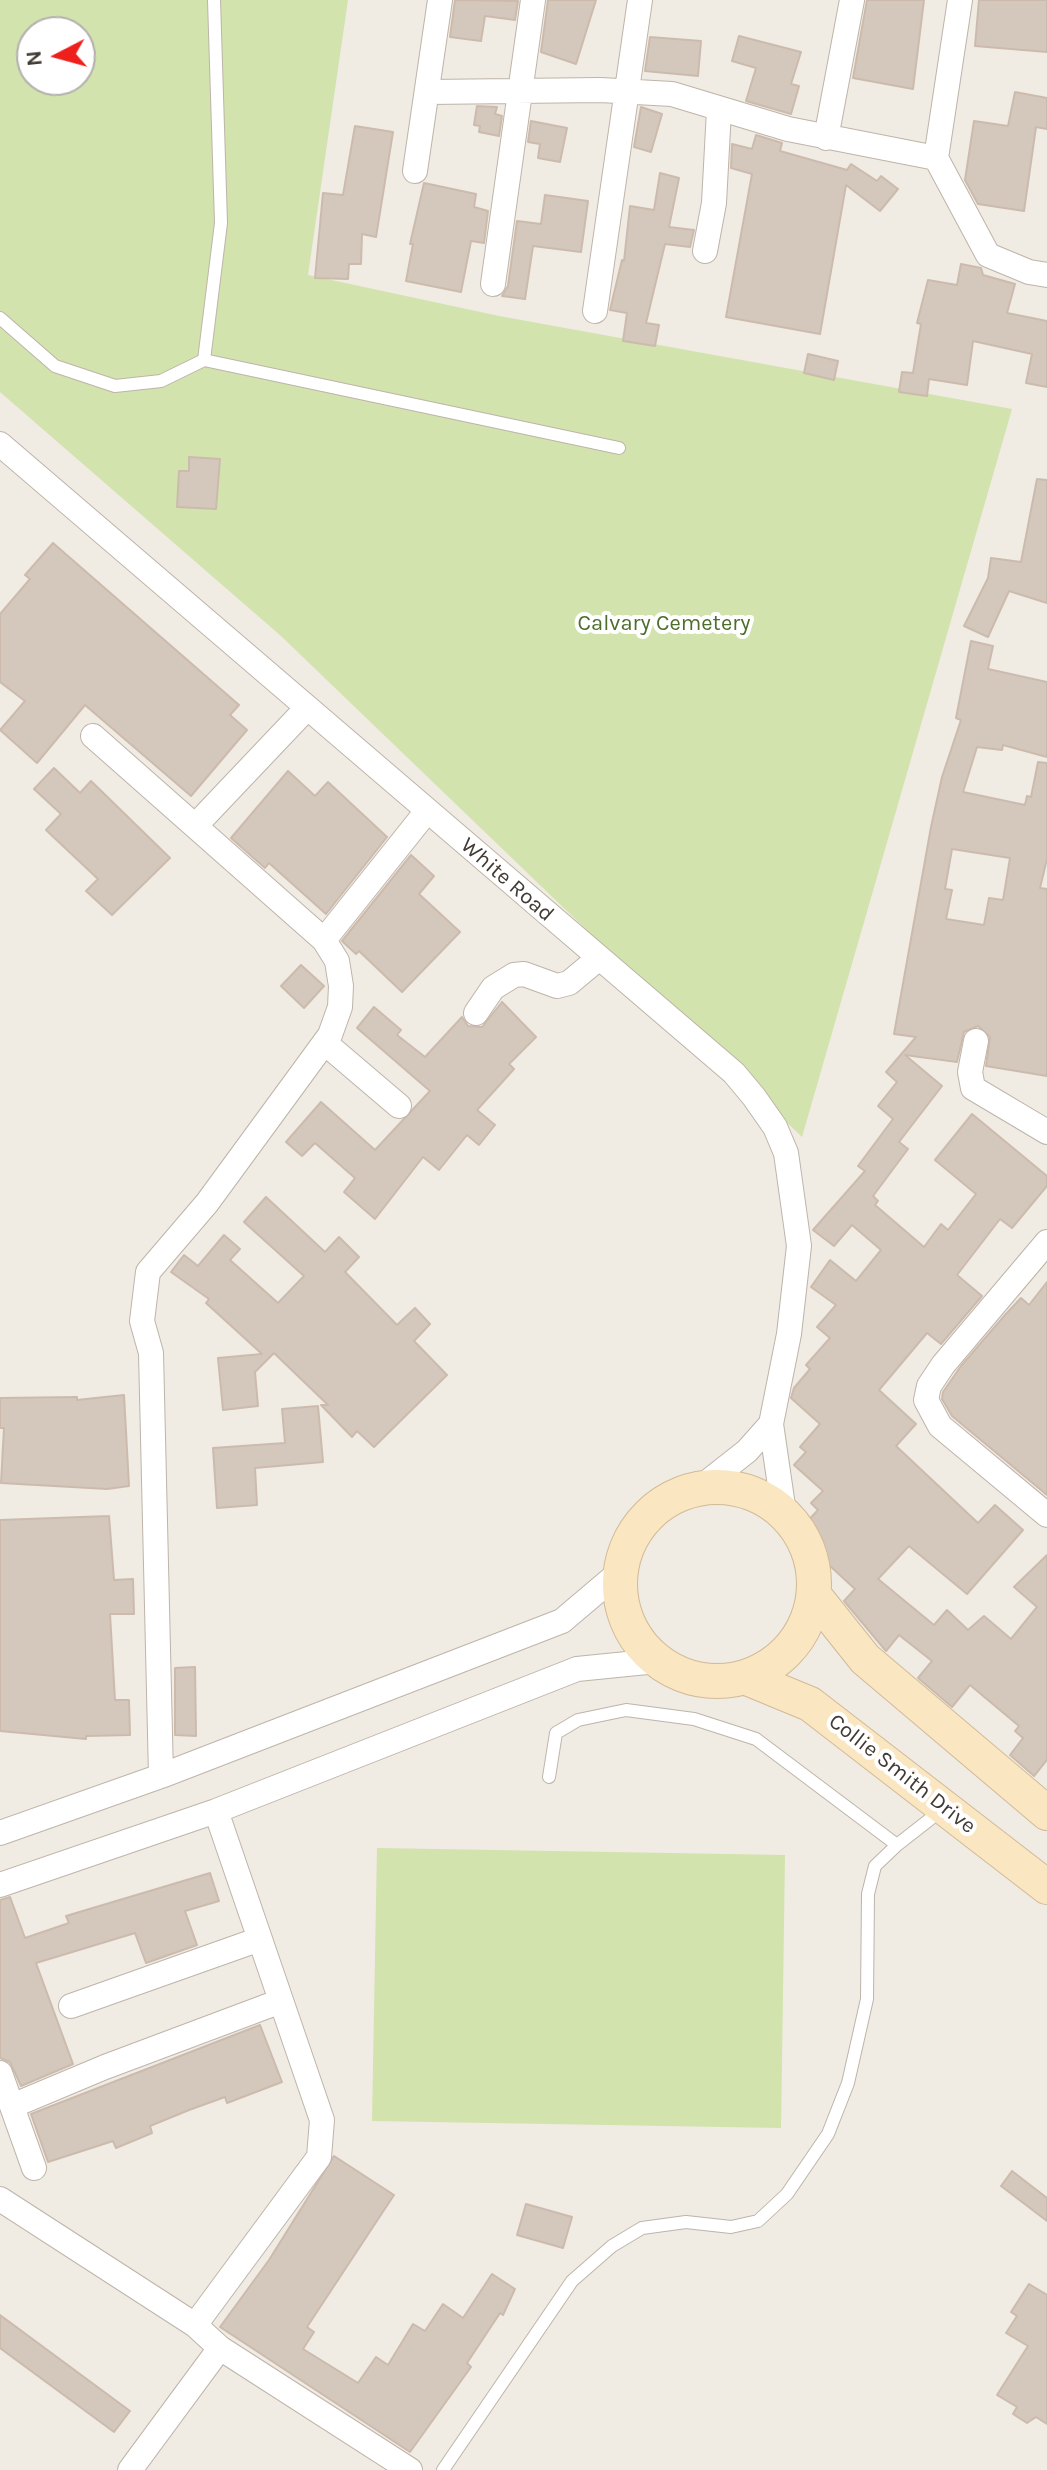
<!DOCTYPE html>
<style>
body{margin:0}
#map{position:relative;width:1047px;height:2470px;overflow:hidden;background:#f0ebe3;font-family:Karla,sans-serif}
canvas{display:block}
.north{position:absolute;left:16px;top:16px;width:80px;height:80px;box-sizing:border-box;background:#fff;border:2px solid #b3b0ae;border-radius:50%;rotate:264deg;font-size:22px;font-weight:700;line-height:32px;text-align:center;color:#423a34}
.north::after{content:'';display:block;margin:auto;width:28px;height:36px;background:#ee201c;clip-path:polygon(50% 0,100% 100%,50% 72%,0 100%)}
</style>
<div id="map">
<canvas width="1047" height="2470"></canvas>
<div class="north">N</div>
</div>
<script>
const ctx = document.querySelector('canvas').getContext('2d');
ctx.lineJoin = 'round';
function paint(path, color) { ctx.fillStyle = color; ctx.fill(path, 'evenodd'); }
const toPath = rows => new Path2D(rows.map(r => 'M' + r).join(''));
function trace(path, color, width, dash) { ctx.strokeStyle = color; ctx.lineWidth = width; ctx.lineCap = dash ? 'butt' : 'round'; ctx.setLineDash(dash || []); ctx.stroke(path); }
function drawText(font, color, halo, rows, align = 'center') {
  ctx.font = font + ' Karla,sans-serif'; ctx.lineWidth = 8; ctx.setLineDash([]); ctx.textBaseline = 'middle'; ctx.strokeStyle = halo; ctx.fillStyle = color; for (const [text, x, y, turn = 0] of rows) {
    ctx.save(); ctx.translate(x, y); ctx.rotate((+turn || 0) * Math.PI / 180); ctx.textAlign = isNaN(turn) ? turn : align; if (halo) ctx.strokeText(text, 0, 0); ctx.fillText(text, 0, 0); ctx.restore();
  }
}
paint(toPath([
 [0,0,348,0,308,275,499,316,1012,409,802,1137,281,636,0,392],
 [32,32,80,32,80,80,32,80],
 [377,1848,785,1855,781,2128,372,2121]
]), '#d2e3ad');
const building = toPath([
 [455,0,518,1,515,20,485,16,481,41,450,37,455,0],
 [548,0,596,0,576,64,541,52,548,0],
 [867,0,924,0,913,89,853,78,867,0],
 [979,0,1047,0,1047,52,975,46,979,0],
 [739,36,801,52,791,84,799,86,791,114,746,101,756,68,732,61,739,36],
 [650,37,701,41,698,76,645,71,650,37],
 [1015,92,1047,98,1047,129,1036,127,1024,211,978,204,965,180,974,121,1008,126,1015,92],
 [477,106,497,107,495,114,502,116,499,136,479,132,480,126,474,125,477,106],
 [641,107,662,114,651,152,634,147,641,107],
 [531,121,567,128,560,162,538,158,540,144,528,142,531,121],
 [355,126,393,132,376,237,362,234,361,264,349,264,348,279,315,278,323,193,343,195,355,126],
 [756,135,782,143,780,151,847,170,851,164,877,181,881,176,898,189,880,211,846,185,820,334,726,317,752,174,731,168,732,144,752,149,756,135],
 [660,173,679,178,669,227,694,230,690,247,665,244,646,323,659,325,655,346,623,341,627,313,610,310,622,260,624,261,630,206,654,210,660,173],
 [424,183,476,194,474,207,488,211,484,243,471,241,461,292,406,281,413,244,410,244,424,183],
 [545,195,588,201,581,252,533,246,525,299,502,296,508,286,517,221,541,224,545,195],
 [961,264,981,268,983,275,1015,284,1007,313,1047,321,1047,387,1026,383,1032,354,973,341,967,385,929,379,927,396,899,392,902,372,913,373,921,324,917,323,928,280,957,285,961,264],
 [808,354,838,361,834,380,804,373,808,354],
 [189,457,220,459,216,509,177,507,179,471,189,471,189,457],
 [1037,479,1047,480,1047,603,1009,591,988,637,964,626,988,578,991,558,1021,562,1037,479],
 [53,543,239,705,230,715,247,730,191,796,85,705,37,763,0,730,25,701,0,682,0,614,30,579,25,575,53,543],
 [971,641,993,646,988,669,1047,682,1047,757,1003,745,1002,750,977,747,963,792,1025,805,1027,796,1031,797,1038,762,1047,763,1047,859,1040,888,1047,889,1047,1076,986,1066,990,1037,978,1026,964,1032,957,1062,905,1055,942,1086,899,1142,908,1149,873,1196,878,1201,875,1205,924,1247,941,1224,948,1230,976,1194,935,1160,972,1114,1047,1176,1047,1186,1012,1228,1000,1219,957,1275,982,1296,941,1344,927,1333,879,1390,916,1424,896,1446,978,1523,995,1505,1023,1530,967,1594,909,1546,878,1579,934,1625,947,1610,968,1630,984,1616,1011,1639,1037,1607,1014,1587,1047,1555,1047,1760,1034,1776,1010,1755,1023,1738,1015,1731,1019,1726,970,1685,952,1707,918,1678,932,1661,899,1635,886,1651,844,1601,855,1589,817,1554,803,1526,818,1510,811,1503,823,1491,794,1465,806,1452,800,1447,820,1424,791,1398,794,1388,810,1369,806,1365,830,1338,817,1327,836,1305,811,1287,830,1260,856,1281,881,1250,852,1225,834,1246,813,1230,865,1171,858,1166,893,1119,878,1106,897,1082,886,1072,916,1037,894,1034,931,827,942,777,961,720,956,718,971,641],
 [952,849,1010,858,1003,900,989,898,984,925,946,919,952,890,945,889,952,849],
 [54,768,80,793,91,781,170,858,112,915,86,891,98,879,46,830,61,814,34,789,54,768],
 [288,771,315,796,328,782,387,837,326,914,269,863,265,868,231,838,288,771],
 [411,855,434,876,419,894,460,932,402,992,359,951,356,954,342,941,411,855],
 [301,965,324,986,304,1008,281,986,301,965],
 [502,1002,536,1037,509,1064,514,1069,477,1110,495,1125,479,1145,467,1135,439,1170,423,1157,375,1219,344,1192,355,1178,315,1143,302,1156,286,1142,321,1102,375,1150,430,1091,357,1028,374,1007,401,1030,397,1035,425,1057,462,1017,468,1026,482,1027,502,1002],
 [266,1197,325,1252,339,1237,359,1257,345,1272,397,1325,415,1308,430,1324,414,1341,447,1375,374,1447,357,1431,352,1437,321,1405,328,1405,274,1353,255,1372,258,1406,223,1410,218,1358,262,1354,206,1303,209,1299,171,1272,184,1255,198,1266,224,1235,240,1249,230,1260,278,1303,304,1276,244,1222,266,1197],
 [1047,1282,1047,1495,952,1416,942,1399,943,1392,961,1366,1005,1315,1021,1298,1029,1305,1047,1282],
 [124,1395,129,1486,107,1489,1,1483,4,1428,0,1428,0,1398,77,1397,77,1400,124,1395],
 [318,1406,323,1462,255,1468,257,1505,217,1508,213,1448,285,1443,282,1409,318,1406],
 [109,1516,114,1580,133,1579,134,1614,110,1614,115,1700,129,1700,130,1735,86,1736,86,1739,0,1731,0,1520,109,1516],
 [195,1667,196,1736,175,1735,175,1668,195,1667],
 [210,1873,219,1901,185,1911,197,1945,146,1963,135,1933,36,1963,73,2064,21,2086,10,2062,0,2058,0,1900,10,1897,25,1938,69,1923,66,1916,210,1873],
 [260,2025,282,2082,227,2103,225,2097,189,2110,150,2126,152,2133,116,2148,113,2141,48,2162,31,2114,260,2025],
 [334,2156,394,2195,307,2327,314,2332,303,2349,358,2383,376,2357,388,2365,413,2324,425,2331,443,2304,463,2318,492,2274,515,2289,503,2315,500,2313,467,2363,471,2367,410,2452,220,2327,269,2260,334,2156],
 [1012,2171,1047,2198,1047,2221,1001,2186,1012,2171],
 [526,2204,572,2217,563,2248,517,2235,526,2204],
 [1029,2284,1047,2295,1047,2424,1036,2417,1027,2423,1013,2414,1017,2407,997,2395,1028,2346,1006,2333,1017,2316,1011,2312,1029,2284],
 [0,2315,130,2411,114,2432,0,2348,0,2315]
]);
paint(building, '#d4c8bc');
trace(building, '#ccbbad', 2);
const lane = toPath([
 [0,318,55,366,115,386,161,381,204,360,619,448],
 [204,360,221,223,214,0],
 [549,1777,556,1733,578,1720,626,1710,694,1719,756,1739,897,1845,943,1809],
 [443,2470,572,2281,612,2246,642,2228,686,2222,731,2227,758,2221,787,2194,828,2134,848,2083,867,1999,868,1894,875,1866,897,1845]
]);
const street = toPath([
 [429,92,600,90,672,94,788,129,936,158,960,0],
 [826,138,852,0],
 [936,158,988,255,1029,272,1047,275],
 [415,171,440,0],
 [705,251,714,203,719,110],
 [493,284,533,0],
 [595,311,640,0],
 [0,444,734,1073,754,1097,775,1127,786,1153,799,1246,789,1334,771,1424,784,1513],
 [93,736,324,940,337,961,341,986,340,1007,330,1035,207,1203,148,1272,142,1321,151,1353,161,1776],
 [196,825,307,708],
 [324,940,427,811],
 [476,1013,493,988,514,975,524,974,557,986,569,983,599,958],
 [976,1041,970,1072,973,1088,1047,1132],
 [325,1043,399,1106],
 [1047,1242,943,1365,929,1386,926,1400,940,1426,1047,1515],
 [700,1488,747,1451,771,1424],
 [0,1833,161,1776,562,1621,621,1571],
 [0,1885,216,1811,577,1669,657,1661],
 [71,2006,260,1939],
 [0,2073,34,2168],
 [12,2106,105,2067,281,2001],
 [0,2199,195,2325,220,2348,410,2470],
 [195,2325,319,2157,322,2120,216,1811],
 [130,2470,220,2348]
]);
const secondary = toPath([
 '620 1584a97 97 0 1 1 194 0a97 97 0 1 1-194 0Z',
 [814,1595,865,1659,1047,1813],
 [747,1678,810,1704,1047,1887]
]);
trace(lane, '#beb4a9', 14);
trace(street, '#beb4a9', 26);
trace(secondary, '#d1ba97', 36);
trace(lane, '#fff', 12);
trace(street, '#fff', 24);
trace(secondary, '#fbe6c2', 34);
drawText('22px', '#4e6f2b', '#fff', [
 ["Calvary Cemetery",664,624]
]);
drawText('22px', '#423a34', '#fff', [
 ["White Road",507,880,41],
 ["Collie Smith Drive",902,1774,38]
]);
</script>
